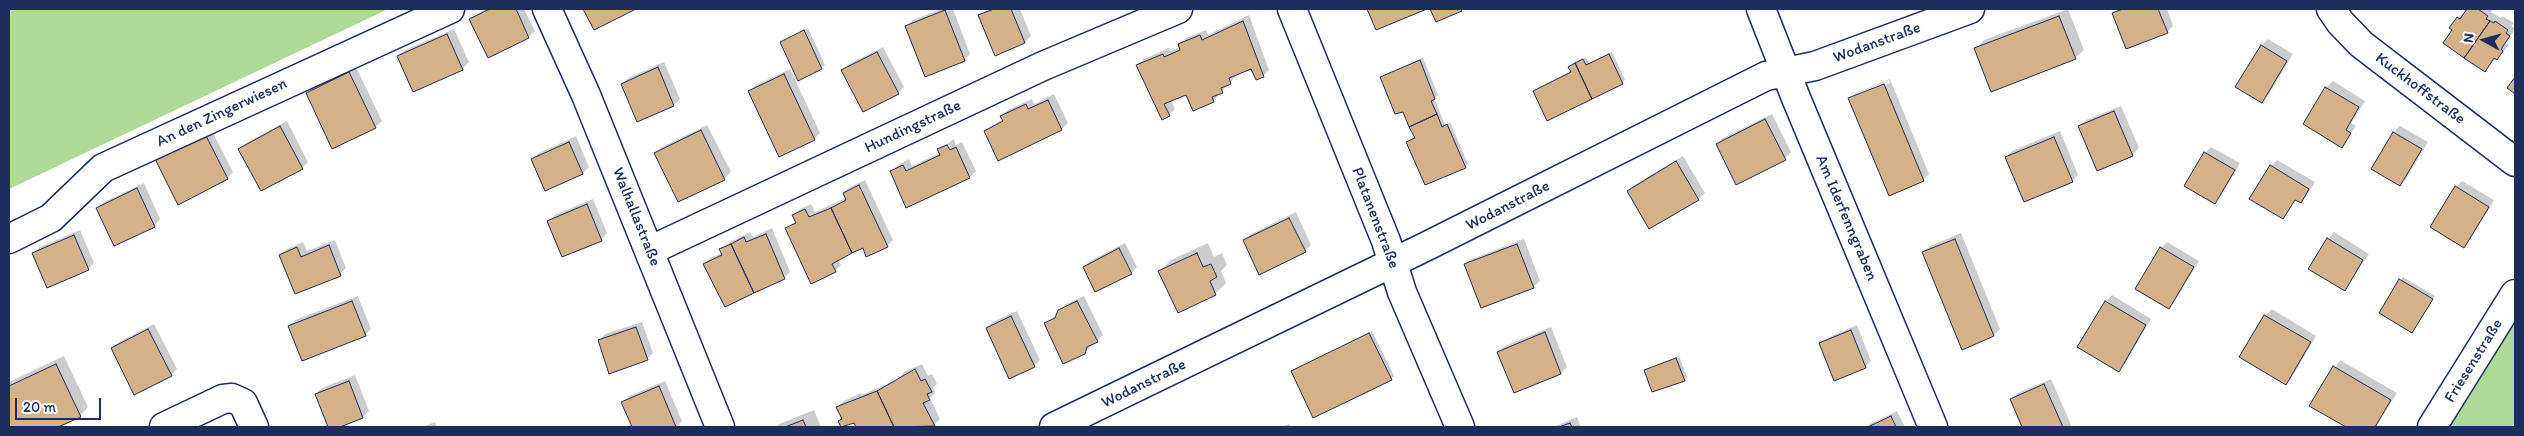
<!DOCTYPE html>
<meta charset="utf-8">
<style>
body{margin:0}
#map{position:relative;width:2524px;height:436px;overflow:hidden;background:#fff;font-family:Itim,sans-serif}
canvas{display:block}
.frame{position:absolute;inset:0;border:10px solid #1b2f5e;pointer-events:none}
.north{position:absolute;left:2459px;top:15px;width:50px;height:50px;-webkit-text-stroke:4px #fff;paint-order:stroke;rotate:277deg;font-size:14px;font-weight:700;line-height:20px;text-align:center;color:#1b2f5e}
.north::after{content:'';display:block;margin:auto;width:18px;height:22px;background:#1b2f5e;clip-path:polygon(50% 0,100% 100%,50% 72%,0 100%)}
.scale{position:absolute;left:15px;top:398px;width:86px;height:22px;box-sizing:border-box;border:2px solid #1b2f5e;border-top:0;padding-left:6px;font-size:15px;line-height:18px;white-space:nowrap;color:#1b2f5e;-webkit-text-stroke:4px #fff;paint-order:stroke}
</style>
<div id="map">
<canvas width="2524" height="436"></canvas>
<div class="frame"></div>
<div class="north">N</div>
<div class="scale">20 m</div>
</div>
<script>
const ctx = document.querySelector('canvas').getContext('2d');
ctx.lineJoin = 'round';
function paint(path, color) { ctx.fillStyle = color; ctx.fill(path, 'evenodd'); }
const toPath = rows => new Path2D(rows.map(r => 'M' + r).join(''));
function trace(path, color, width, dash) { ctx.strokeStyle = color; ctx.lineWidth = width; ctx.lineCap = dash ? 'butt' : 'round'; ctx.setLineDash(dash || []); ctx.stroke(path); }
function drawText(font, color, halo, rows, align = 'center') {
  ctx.font = font + ' Itim,sans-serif'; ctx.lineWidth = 4; ctx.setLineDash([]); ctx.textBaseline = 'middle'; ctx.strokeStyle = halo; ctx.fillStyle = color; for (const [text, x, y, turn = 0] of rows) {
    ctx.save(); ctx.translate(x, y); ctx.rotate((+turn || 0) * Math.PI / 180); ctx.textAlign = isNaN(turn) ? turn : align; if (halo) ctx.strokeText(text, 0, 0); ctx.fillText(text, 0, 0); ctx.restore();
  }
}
paint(toPath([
 [9,9,388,9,9,189],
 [2515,315,2515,427,2446,427]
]), '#aed997');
paint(toPath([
 [485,9,524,9,535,31,528,37,471,19],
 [941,9,953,9,970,54,964,60,906,26,913,20],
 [988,9,1020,9,1031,36,1025,42,996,54,980,16],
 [1369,9,1423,9,1377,28],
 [2068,9,2084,50,2075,58,1976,49,1984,40],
 [2118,9,2167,9,2173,26,2167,32,2114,13],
 [2468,9,2493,9,2491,12,2501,18,2502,16,2514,23,2511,26,2515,29,2506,43,2509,44,2503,52,2485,70,2454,30,2457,18],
 [1249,15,1269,70,1263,76,1251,67,1235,74,1236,76,1213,101,1187,94,1171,100,1175,109,1169,115,1138,65,1144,59,1169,48,1171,51,1180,47,1179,45,1186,38,1206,30,1208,35],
 [808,28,825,65,798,79,782,42],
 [454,29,469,62,462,69,399,56,405,50],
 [2268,39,2293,54,2268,96,2261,102,2237,87,2262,45],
 [883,47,904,87,898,93,843,70,849,64],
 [1612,52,1625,80,1622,83,1534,91,1572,71,1570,67,1573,64,1586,57,1589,63],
 [1423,58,1438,95,1434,98,1445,125,1450,122,1468,164,1465,167,1408,142,1416,137,1403,110,1381,77],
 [664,62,680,99,674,105,638,120,622,84,628,78],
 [356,67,382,121,375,127,307,94,313,87],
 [790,69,820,133,814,139,750,92,756,85],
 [1890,79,1929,174,1923,180,1850,99,1856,93],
 [1889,80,1890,83,1856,97,1856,94],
 [2333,81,2365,101,2351,123,2356,126,2342,146,2305,124,2326,88],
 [1054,94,1068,123,1062,129,998,159,985,131,1003,119,1001,116,1008,110,1032,99,1034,104],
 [2121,106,2139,148,2132,155,2098,169,2080,126,2086,120],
 [1772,114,1791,152,1785,158,1737,183,1717,144,1723,138],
 [287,121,308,162,302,168,240,149,246,143],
 [707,125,731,172,724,179,679,201,656,153,662,147],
 [2400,126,2428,142,2406,179,2400,185,2372,169,2394,132],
 [211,129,233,172,227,178,157,159],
 [2060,131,2078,175,2072,181,2006,158,2012,151],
 [576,136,589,167,583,173,546,190,532,159,539,153],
 [954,139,956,145,962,142,976,171,970,177,907,207,892,171,898,165,909,159,912,166,940,153,939,150],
 [2211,147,2240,163,2221,196,2215,202,2205,153],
 [1683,156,1705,193,1699,199,1650,227,1628,191,1634,185],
 [2277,160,2315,182,2307,196,2301,202,2296,199,2283,217,2271,166],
 [865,180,893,240,887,246,863,247,838,259,841,265,835,271,786,229,796,221,794,215,800,209,811,204,815,212,846,198,844,193,850,187],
 [2462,181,2494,200,2470,240,2464,246,2456,187],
 [144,183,160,219,154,226,98,208,104,202],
 [593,199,607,233,601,240,549,221,555,215],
 [1296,212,1311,245,1305,251,1244,241,1251,234],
 [772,228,790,272,784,278,704,265,710,258,722,253,721,250,727,244,750,232,753,237],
 [80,230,94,263,88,269,34,254,40,247],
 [2334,232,2369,254,2344,290,2328,239],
 [1961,233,2000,329,1994,335,1962,348,1923,252,1930,246],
 [1524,239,1540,281,1533,287,1465,265,1472,259],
 [335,240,346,268,340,275,280,255,287,249,303,242,307,251],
 [2167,242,2199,261,2175,301,2169,307,2161,248],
 [1125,243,1137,267,1131,273,1084,267,1090,261],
 [1208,243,1214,257,1222,253,1227,265,1221,271,1226,283,1215,294,1160,271,1171,260],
 [2403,277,2435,296,2412,331,2400,280],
 [2112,295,2151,319,2125,364,2119,370,2106,302],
 [358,296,371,329,365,335,289,326,295,320],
 [1084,296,1103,335,1084,353,1046,323,1058,314,1066,304],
 [2272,309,2316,336,2292,377,2286,383,2241,357,2265,316],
 [1017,311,1040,360,1034,366,987,328,993,322],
 [642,322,653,353,647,359,599,341,605,334],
 [154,324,177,369,171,375,112,348,119,342],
 [1857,325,1871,361,1865,367,1821,344,1827,338],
 [1551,327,1567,367,1561,373,1515,392,1499,352,1505,346],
 [1372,331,1394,376,1391,379,1292,371],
 [64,356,88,407,80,416,55,427,9,427,9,382],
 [1679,356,1687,377,1684,380,1646,370],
 [2340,360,2397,393,2376,427,2348,427,2310,405],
 [922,364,928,376,932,374,937,384,933,388,935,393,930,398,940,419,934,425,930,427,857,427,854,421,842,427,839,421,843,417,838,407,844,401,861,393,862,395,898,379,904,372],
 [355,375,369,411,363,417,336,427,329,427,316,394,322,388],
 [2051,379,2072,427,2024,427,2012,399,2018,393],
 [665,381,682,421,676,427,633,427,623,403,629,396],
 [814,410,821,427,776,427,779,424],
 [1897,411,1905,427,1865,427,1866,426],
 [1577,417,1581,427,1553,427],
 [435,422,437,427,422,427],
 [1289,424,1291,427,1281,427]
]), '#0003');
const building = toPath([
 [490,9,516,9,529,38,488,58,469,19,490,9],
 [583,9,636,9,594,30,583,9],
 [994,9,1011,9,1025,43,995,56,978,15,994,9],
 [1367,9,1427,9,1376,30,1367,9],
 [1430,9,1460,9,1462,11,1436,22,1430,9],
 [2123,9,2158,9,2168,33,2126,49,2112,13,2123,9],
 [2467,9,2478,9,2488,16,2486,19,2490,21,2464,58,2443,43,2452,30,2449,28,2457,17,2460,19,2467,9],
 [945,10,965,61,925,77,905,26,945,10],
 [2059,16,2076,59,1991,92,1974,48,2059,16],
 [1243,21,1264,77,1256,80,1251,69,1229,78,1231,84,1221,88,1223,93,1212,97,1214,102,1193,111,1186,95,1164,104,1170,116,1162,120,1136,65,1163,54,1164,57,1180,50,1178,44,1200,35,1202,40,1243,21],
 [2490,21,2494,23,2495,21,2508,30,2506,33,2510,36,2501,49,2503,51,2497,60,2494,58,2485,72,2464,58,2490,21],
 [804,30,822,69,798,81,780,42,804,30],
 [447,34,463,70,413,92,397,56,447,34],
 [2261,45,2287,61,2262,103,2235,87,2261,45],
 [877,52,899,94,863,112,841,70,877,52],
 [1609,54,1623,84,1592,99,1575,63,1583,59,1586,65,1609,54],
 [1420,60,1435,99,1431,101,1437,114,1409,127,1403,112,1395,114,1380,77,1420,60],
 [1575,63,1592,99,1547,121,1533,91,1571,72,1568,67,1575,63],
 [658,67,674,106,637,122,621,84,658,67],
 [349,72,376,128,332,149,306,93,349,72],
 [784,74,815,140,779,157,748,91,784,74],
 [2515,77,2515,94,2507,88,2515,77],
 [1884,84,1924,181,1889,196,1848,98,1884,84],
 [2325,87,2359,107,2346,130,2351,133,2342,148,2303,124,2325,87],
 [1048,100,1062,130,998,161,984,131,1003,121,1000,116,1026,104,1028,109,1048,100],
 [2114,111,2133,156,2097,171,2078,126,2114,111],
 [1437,114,1442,127,1447,124,1466,168,1425,185,1406,142,1415,138,1409,127,1437,114],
 [1765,119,1786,160,1736,185,1716,144,1765,119],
 [280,126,303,169,261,191,238,149,280,126],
 [701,130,725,180,678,202,654,153,701,130],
 [2393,132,2422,149,2400,186,2371,169,2393,132],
 [205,134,228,179,178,205,155,159,205,134],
 [2054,137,2073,182,2024,202,2005,157,2054,137],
 [569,142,583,174,545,191,531,159,569,142],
 [947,145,950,150,956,147,970,178,906,208,890,171,903,165,906,171,940,155,937,149,947,145],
 [2204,152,2235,170,2215,204,2184,186,2204,152],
 [1676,161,1699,200,1649,229,1627,191,1676,161],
 [2270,165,2309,189,2301,203,2295,200,2283,219,2249,199,2270,165],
 [859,185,888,247,866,257,863,248,852,253,831,208,846,200,843,193,859,185],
 [2455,186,2489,207,2464,248,2430,227,2455,186],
 [137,188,155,227,114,246,96,208,137,188],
 [587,204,602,241,562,257,547,221,587,204],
 [831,208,852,253,832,264,836,272,811,284,785,228,796,223,792,215,805,209,809,217,831,208],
 [1289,218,1306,252,1259,275,1243,240,1289,218],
 [766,234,785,279,754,293,731,244,744,237,746,242,766,234],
 [74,235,89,270,47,288,32,253,74,235],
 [2327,238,2363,260,2345,291,2308,269,2327,238],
 [1955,239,1994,336,1962,350,1922,252,1955,239],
 [731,244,754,293,725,307,703,264,722,255,719,249,731,244],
 [1517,244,1534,288,1481,308,1464,264,1517,244],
 [329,245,341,276,295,294,279,255,297,247,301,257,329,245],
 [2160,247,2194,267,2169,309,2135,289,2160,247],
 [1119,248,1132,274,1095,292,1083,267,1119,248],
 [1197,253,1203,267,1211,264,1217,277,1210,281,1216,295,1178,313,1158,271,1197,253],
 [2399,279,2433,299,2412,333,2379,313,2399,279],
 [352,301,366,336,302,361,288,326,352,301],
 [1077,301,1098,342,1087,347,1085,354,1063,364,1044,323,1055,318,1058,310,1077,301],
 [2105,301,2146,325,2119,372,2077,347,2105,301],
 [2264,315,2311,342,2286,385,2239,357,2264,315],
 [1011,316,1035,367,1009,379,986,328,1011,316],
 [636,327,648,360,609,374,598,340,636,327],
 [148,329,172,376,134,395,111,348,148,329],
 [1851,330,1866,368,1834,381,1819,343,1851,330],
 [1545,332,1561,374,1514,393,1497,352,1545,332],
 [1369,333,1392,380,1313,418,1291,371,1369,333],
 [1676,358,1685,381,1652,392,1644,370,1676,358],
 [56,364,81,417,58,427,9,427,9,386,56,364],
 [2333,366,2391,400,2375,427,2346,427,2309,406,2333,366],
 [915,369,921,381,925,379,932,392,927,394,930,400,923,403,935,426,894,427,877,391,915,369],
 [349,381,363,418,340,427,328,427,315,394,349,381],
 [2044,384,2063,427,2022,427,2010,399,2044,384],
 [659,386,676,427,632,427,621,402,659,386],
 [877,391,894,427,856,427,854,423,841,427,838,421,842,419,836,407,877,391],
 [1891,416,1896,427,1868,427,1891,416],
 [803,420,806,427,785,427,803,420],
 [1570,423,1572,427,1559,427,1570,423]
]);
paint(building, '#d4b186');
trace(building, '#1b2f5e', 1);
const minor = toPath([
 [547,9,586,95,720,427],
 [1292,9,1386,241,1402,292,1460,427],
 [1761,9,1796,98,1933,427],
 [2331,9,2340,22,2361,44,2515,162],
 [9,239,51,218,103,168,450,9],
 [649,251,1043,66,1178,9],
 [164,427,223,399,232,398,243,403,254,427],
 [1054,427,1427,246,1766,76,1815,66,1970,9],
 [2432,427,2515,294]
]);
trace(minor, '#1b2f5e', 31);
trace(minor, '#fff', 28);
drawText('16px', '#1b2f5e', '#fff', [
 ["Wodanstraße",1877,43,-20],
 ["Kuckhoffstraße",2420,89,37],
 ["An den Zingerwiesen",222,113,-25],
 ["Hundingstraße",913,127,-25],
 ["Wodanstraße",1508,206,-27],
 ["Walhallastraße",636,217,68],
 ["Platanenstraße",1375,218,69],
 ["Am Iderfenngraben",1846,218,67],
 ["Friesenstraße",2474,361,-58],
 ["Wodanstraße",1144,384,-26]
]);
</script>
